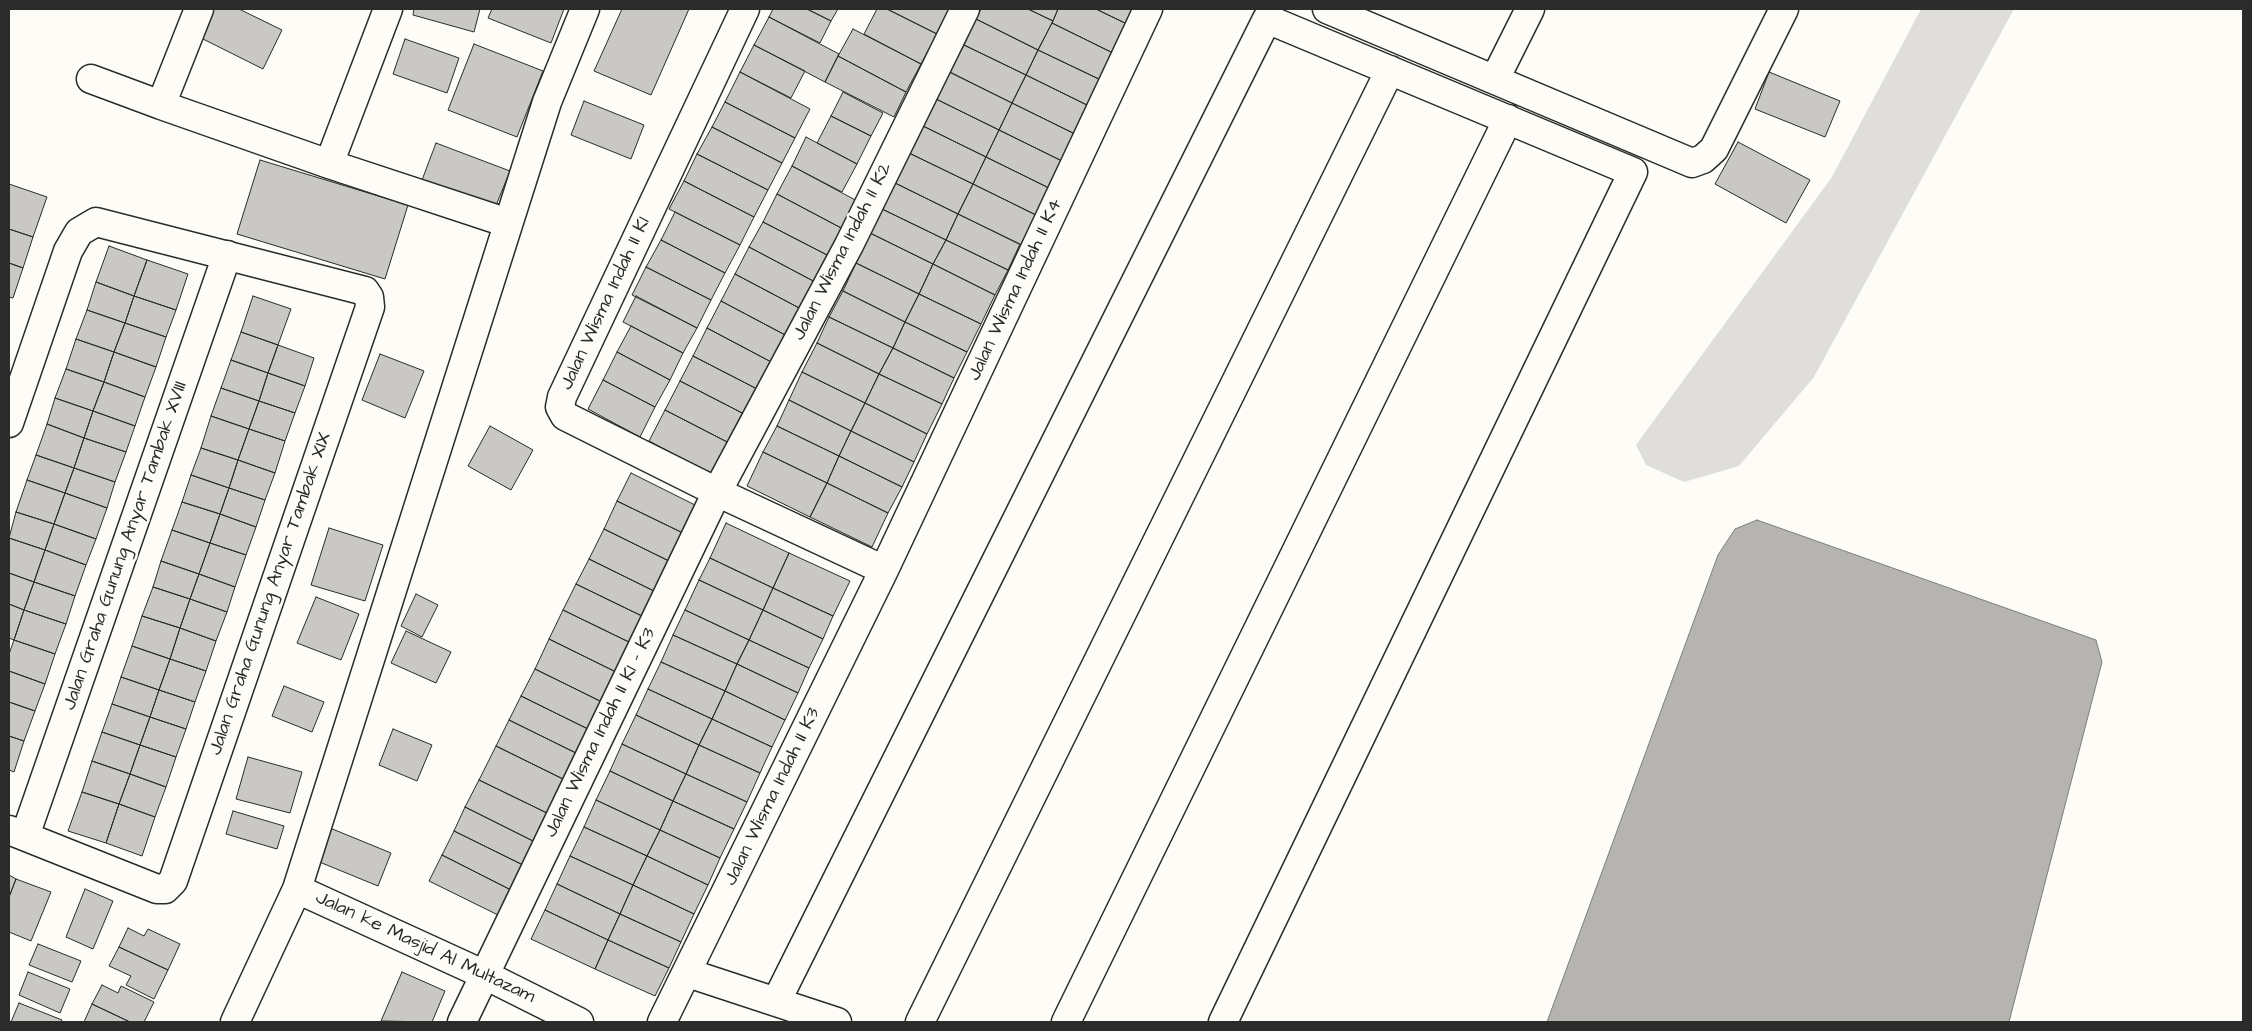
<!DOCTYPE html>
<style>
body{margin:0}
#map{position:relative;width:2252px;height:1031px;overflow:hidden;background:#fdfcf7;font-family:"Architects Daughter",sans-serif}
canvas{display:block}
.frame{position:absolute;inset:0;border:10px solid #2b2b2b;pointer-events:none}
</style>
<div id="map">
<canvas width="2252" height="1031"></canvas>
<div class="frame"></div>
</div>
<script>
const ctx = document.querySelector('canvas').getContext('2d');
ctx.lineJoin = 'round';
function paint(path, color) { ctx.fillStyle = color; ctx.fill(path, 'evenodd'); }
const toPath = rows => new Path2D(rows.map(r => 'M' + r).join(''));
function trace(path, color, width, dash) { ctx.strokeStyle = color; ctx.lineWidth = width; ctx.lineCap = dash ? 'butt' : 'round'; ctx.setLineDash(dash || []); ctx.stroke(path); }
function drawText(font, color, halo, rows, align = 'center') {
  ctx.font = font + ' "Architects Daughter",sans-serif'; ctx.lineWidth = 5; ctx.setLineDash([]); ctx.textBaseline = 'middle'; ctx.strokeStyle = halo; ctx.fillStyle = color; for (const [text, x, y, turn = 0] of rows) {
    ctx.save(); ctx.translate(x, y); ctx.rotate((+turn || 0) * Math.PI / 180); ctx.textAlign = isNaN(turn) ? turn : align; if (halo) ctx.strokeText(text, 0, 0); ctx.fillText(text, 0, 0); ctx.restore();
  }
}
paint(toPath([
 [1921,9,2014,9,1814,377,1739,466,1684,482,1646,465,1636,445,1832,177]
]), '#dfdeda');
const water = toPath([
 [1757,520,2096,640,2102,662,2009,1022,1547,1022,1718,555,1735,529,1757,520]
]);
paint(water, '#b5b4b1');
trace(water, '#7e7d7b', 1);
const building = toPath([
 [213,9,239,9,282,30,263,69,199,37,213,9],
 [414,9,480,9,474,32,413,15,414,9],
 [492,9,564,9,551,43,488,18,492,9],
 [622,9,689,9,651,95,594,71,622,9],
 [773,9,807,9,831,21,820,43,769,17,773,9],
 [807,9,838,9,831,21,807,9],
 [877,9,887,9,937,34,921,64,864,34,877,9],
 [887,9,950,9,937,34,887,9],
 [981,9,1028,9,1053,21,1038,50,976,19,981,9],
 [1028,9,1058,9,1053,21,1028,9],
 [1058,9,1096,9,1131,26,1117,55,1052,23,1058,9],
 [1096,9,1139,9,1131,26,1096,9],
 [769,17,839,54,825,82,754,45,769,17],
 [976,19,1038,50,1026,75,964,45,976,19],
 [1052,23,1117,55,1103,81,1038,50,1052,23],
 [853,29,921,64,906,92,838,56,853,29],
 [405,39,459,58,447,93,393,74,405,39],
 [474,44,543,71,517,137,448,110,474,44],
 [754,45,805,71,791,98,740,72,754,45],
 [964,45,1026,75,1012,103,950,72,964,45],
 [1038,50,1103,81,1091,107,1026,75,1038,50],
 [838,56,906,92,894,117,825,82,838,56],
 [740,72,810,109,795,138,725,102,740,72],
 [949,72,1012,103,999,130,936,99,949,72],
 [1769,72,1840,101,1825,137,1755,109,1769,72],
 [1026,75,1091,107,1077,135,1012,103,1026,75],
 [843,92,883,113,871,136,831,116,843,92],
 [936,99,999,130,986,157,923,126,936,99],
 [584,101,644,125,631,159,571,135,584,101],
 [725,102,795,138,782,163,712,127,725,102],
 [1012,103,1077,135,1064,162,999,130,1012,103],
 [831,116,871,136,857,164,817,143,831,116],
 [923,126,986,157,973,184,909,153,923,126],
 [712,127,782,163,768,190,697,154,712,127],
 [999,130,1064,162,1051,189,986,157,999,130],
 [806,137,857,164,842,192,792,166,806,137],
 [1738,142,1810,180,1786,223,1715,184,1738,142],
 [436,143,510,171,495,208,422,180,436,143],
 [909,153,973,184,958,214,895,183,909,153],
 [697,154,768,190,754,217,684,181,697,154],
 [986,157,1051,189,1038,216,973,184,986,157],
 [260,160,408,205,385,279,237,234,260,160],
 [792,166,859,202,845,230,777,194,792,166],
 [684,181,754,217,740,245,669,209,684,181],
 [895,183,958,214,946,240,882,209,895,183],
 [9,184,47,197,33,237,9,229,9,184],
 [973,184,1038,216,1023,246,958,214,973,184],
 [777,194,845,230,831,257,763,222,777,194],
 [882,209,946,240,933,264,870,233,882,209],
 [675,212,740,245,725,273,661,240,675,212],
 [958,214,1020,244,1008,270,946,240,958,214],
 [763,222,831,257,817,283,749,247,763,222],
 [9,229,33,237,23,268,9,263,9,229],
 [870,233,933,264,919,294,856,263,870,233],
 [661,240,725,273,711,300,646,267,661,240],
 [946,240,1008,270,995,295,933,264,946,240],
 [109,246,147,260,134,296,96,282,109,246],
 [749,247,817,283,803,310,735,274,749,247],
 [147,260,188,274,176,310,134,296,147,260],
 [9,263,23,268,13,298,9,297,9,263],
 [856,263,919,294,905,322,843,291,856,263],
 [933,264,995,295,981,324,919,294,933,264],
 [646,267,711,300,697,328,632,295,646,267],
 [735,274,803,310,789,337,721,301,735,274],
 [96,282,134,296,125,323,87,310,96,282],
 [843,291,905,322,893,348,829,317,843,291],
 [919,294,981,324,967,352,905,322,919,294],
 [134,296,176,310,166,337,125,323,134,296],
 [253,296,291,309,278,345,241,332,253,296],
 [636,296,697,328,683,353,623,322,636,296],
 [721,301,789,337,775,364,707,328,721,301],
 [87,310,125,323,114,352,76,339,87,310],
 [829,317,893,348,879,374,817,343,829,317],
 [905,322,967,352,954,378,893,348,905,322],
 [125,323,166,337,156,367,114,352,125,323],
 [631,326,683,353,670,380,617,352,631,326],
 [707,328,775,364,761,391,693,356,707,328],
 [241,332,278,345,268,373,231,360,241,332],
 [76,339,114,352,104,382,66,369,76,339],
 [817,343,879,374,865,403,802,372,817,343],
 [278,345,314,358,305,386,268,373,278,345],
 [893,348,954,378,942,404,879,374,893,348],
 [114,352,156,367,145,397,104,382,114,352],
 [617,352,670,380,655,407,603,380,617,352],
 [380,354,424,371,405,418,362,400,380,354],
 [693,356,761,391,748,416,680,381,693,356],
 [231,360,268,373,259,401,221,388,231,360],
 [66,369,104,382,93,411,55,398,66,369],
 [802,372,865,403,851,431,789,400,802,372],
 [268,373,305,386,295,413,259,401,268,373],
 [879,374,942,404,927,434,865,403,879,374],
 [603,380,655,407,640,437,588,409,603,380],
 [680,381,748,416,733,445,665,410,680,381],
 [104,382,145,397,135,426,93,411,104,382],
 [221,388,259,401,249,429,211,416,221,388],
 [55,398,93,411,84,438,47,424,55,398],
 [789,400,851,431,839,456,777,426,789,400],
 [259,401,295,413,285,441,249,429,259,401],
 [865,403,927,434,914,462,851,431,865,403],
 [665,410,733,445,717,477,649,441,665,410],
 [93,411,135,426,126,452,84,438,93,411],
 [211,416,249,429,238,460,201,448,211,416],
 [47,424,84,438,74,468,36,455,47,424],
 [490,426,533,450,511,490,468,466,490,426],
 [777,426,839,456,827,483,763,452,777,426],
 [249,429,285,441,275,473,238,460,249,429],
 [851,431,914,462,902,487,839,456,851,431],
 [84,438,126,452,115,482,74,468,84,438],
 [201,448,238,460,229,488,191,475,201,448],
 [763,452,827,483,810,517,747,486,763,452],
 [36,455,74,468,65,493,27,480,36,455],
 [839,456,902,487,888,513,827,483,839,456],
 [238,460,275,473,265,500,229,488,238,460],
 [74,468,115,482,107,508,65,493,74,468],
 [631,473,701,508,687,535,617,501,631,473],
 [191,475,229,488,220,514,182,502,191,475],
 [27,480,65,493,54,524,16,512,27,480],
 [827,483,888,513,872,547,810,517,827,483],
 [229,488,265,500,256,527,220,514,229,488],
 [65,493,107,508,96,539,54,524,65,493],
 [617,501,687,535,673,563,604,529,617,501],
 [182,502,220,514,210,543,172,530,182,502],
 [16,512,54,524,45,550,9,538,16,512],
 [220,514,256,527,246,555,210,543,220,514],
 [726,523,789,553,773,588,710,558,726,523],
 [54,524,96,539,86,565,45,550,54,524],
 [329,528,383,545,365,601,311,585,329,528],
 [604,529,673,563,658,593,589,559,604,529],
 [172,530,210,543,199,574,161,561,172,530],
 [9,538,45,550,34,582,9,573,9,538],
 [210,543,246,555,235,587,199,574,210,543],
 [45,550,86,565,75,596,34,582,45,550],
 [789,553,850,581,833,616,773,588,789,553],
 [710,558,773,588,763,610,699,580,710,558],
 [589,559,658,593,646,618,576,584,589,559],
 [161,561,199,574,190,599,153,587,161,561],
 [9,573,34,582,24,610,9,604,9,573],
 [199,574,235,587,227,612,190,599,199,574],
 [699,580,763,610,749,640,685,610,699,580],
 [34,582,75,596,66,624,24,610,34,582],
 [576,584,646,618,633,644,563,610,576,584],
 [153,587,190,599,180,628,142,616,153,587],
 [773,588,833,616,823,639,763,610,773,588],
 [416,594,438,605,422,637,401,626,416,594],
 [316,597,359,614,341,660,297,643,316,597],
 [190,599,227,612,216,641,180,628,190,599],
 [9,604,24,610,14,640,9,638,9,604],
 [24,610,66,624,55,654,14,640,24,610],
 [563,610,633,644,618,673,549,639,563,610],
 [685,610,749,640,737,664,673,635,685,610],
 [763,610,823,639,809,668,749,640,763,610],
 [142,616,180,628,170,659,132,646,142,616],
 [180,628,216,641,206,671,170,659,180,628],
 [406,631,451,652,436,683,391,663,406,631],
 [673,635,737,664,725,691,661,662,673,635],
 [549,639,618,673,604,703,535,669,549,639],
 [14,640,55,654,45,684,9,671,9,654,14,640],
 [749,640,809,668,798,693,737,664,749,640],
 [132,646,170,659,159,690,121,677,132,646],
 [170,659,206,671,195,702,159,690,170,659],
 [661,662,725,691,712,719,648,689,661,662],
 [737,664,798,693,785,720,725,691,737,664],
 [535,669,604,703,590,730,521,696,535,669],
 [9,671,45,684,35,711,9,702,9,671],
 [121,677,159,690,150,717,112,704,121,677],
 [284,686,324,702,312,732,272,716,284,686],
 [648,689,712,719,699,745,636,715,648,689],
 [159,690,195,702,186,729,150,717,159,690],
 [725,691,785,720,772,747,712,719,725,691],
 [521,696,590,730,578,754,509,720,521,696],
 [9,702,35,711,24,741,9,736,9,702],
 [112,704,150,717,140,745,102,732,112,704],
 [636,715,699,745,686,774,622,744,636,715],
 [150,717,186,729,176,757,140,745,150,717],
 [712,719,772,747,760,773,699,745,712,719],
 [509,720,578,754,565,780,496,746,509,720],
 [393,729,432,745,417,781,379,765,393,729],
 [102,732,140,745,130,774,92,761,102,732],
 [9,736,24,741,14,772,9,770,9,736],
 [622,744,686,774,673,801,610,771,622,744],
 [140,745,176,757,166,787,130,774,140,745],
 [699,745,760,773,747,802,686,774,699,745],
 [496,746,565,780,549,814,479,780,496,746],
 [248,757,302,772,290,813,236,799,248,757],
 [92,761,130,774,119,804,82,792,92,761],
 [610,771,673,801,660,830,596,800,610,771],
 [130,774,166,787,155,817,119,804,130,774],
 [686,774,747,802,734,829,673,801,686,774],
 [479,780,549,814,535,842,465,807,479,780],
 [82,792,119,804,106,843,68,831,82,792],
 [596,800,660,830,647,856,584,827,596,800],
 [673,801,734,829,720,858,660,830,673,801],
 [119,804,155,817,142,856,106,843,119,804],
 [465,807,535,842,523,865,454,831,465,807],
 [233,811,284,826,277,849,226,834,233,811],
 [584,827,647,856,633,885,570,856,584,827],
 [330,828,391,853,378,886,317,861,330,828],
 [660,830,720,858,708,885,647,856,660,830],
 [454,831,523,865,511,890,442,855,454,831],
 [442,855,511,890,498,915,429,881,442,855],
 [570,856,633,885,620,914,557,884,570,856],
 [647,856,708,885,694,914,633,885,647,856],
 [9,875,16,879,9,897,9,875],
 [16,879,51,892,31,941,9,932,9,897,16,879],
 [557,884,620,914,608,940,545,910,557,884],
 [633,885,694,914,681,942,620,914,633,885],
 [85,889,113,901,93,949,66,937,85,889],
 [545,910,608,940,595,969,531,939,545,910],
 [620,914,681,942,669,968,608,940,620,914],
 [128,928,144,936,148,929,180,944,168,970,119,947,128,928],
 [608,940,669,968,655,996,595,969,608,940],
 [38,944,81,961,72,982,29,965,38,944],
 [119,947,168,970,154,999,126,985,131,976,109,966,119,947],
 [28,972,70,989,60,1013,19,995,28,972],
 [402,972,445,991,432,1022,381,1021,402,972],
 [102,985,118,993,121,986,154,1002,144,1022,130,1022,92,1004,102,985],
 [19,1003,62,1020,61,1022,11,1022,19,1003],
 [92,1004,130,1022,84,1022,92,1004]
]);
paint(building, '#c9c8c4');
trace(building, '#2b2b2b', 1);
const street = toPath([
 [199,9,161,105,329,164,508,223],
 [745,9,562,397,560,407,565,416,717,492,884,570],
 [1327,9,1692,163,1703,159,1714,149,1784,9],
 [91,79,161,105],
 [1495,79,1530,9],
 [329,164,388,9],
 [9,423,68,251,79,232,96,222,365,291,369,297,370,307,173,881,165,889,157,889,9,830],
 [25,836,227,255],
 [297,889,485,975,579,1022],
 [688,973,837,1022],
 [776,1002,1267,19,1633,172,1223,1022],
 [235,1022,297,889,547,102,585,9],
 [462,1022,717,492,849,245,965,9],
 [662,1022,884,570,1148,9],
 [920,1022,1390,70],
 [1066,1022,1508,119]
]);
trace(street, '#2b2b2b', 31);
trace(street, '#fdfcf7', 28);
drawText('19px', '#2b2b2b', '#fdfcf7', [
 ["Jalan Wisma Indah II K2",843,252,-63],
 ["Jalan Wisma Indah II K4",1016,290,-65],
 ["Jalan Wisma Indah II K1",606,304,-65],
 ["Jalan Graha Gunung Anyar Tambak XVIII",126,546,-71],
 ["Jalan Graha Gunung Anyar Tambak XIX",271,594,-71],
 ["Jalan Wisma Indah II K1 - K3",601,733,-64],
 ["Jalan Wisma Indah II K3",773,797,-64],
 ["Jalan ke Masjid Al Multazam",425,948,25]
]);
</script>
